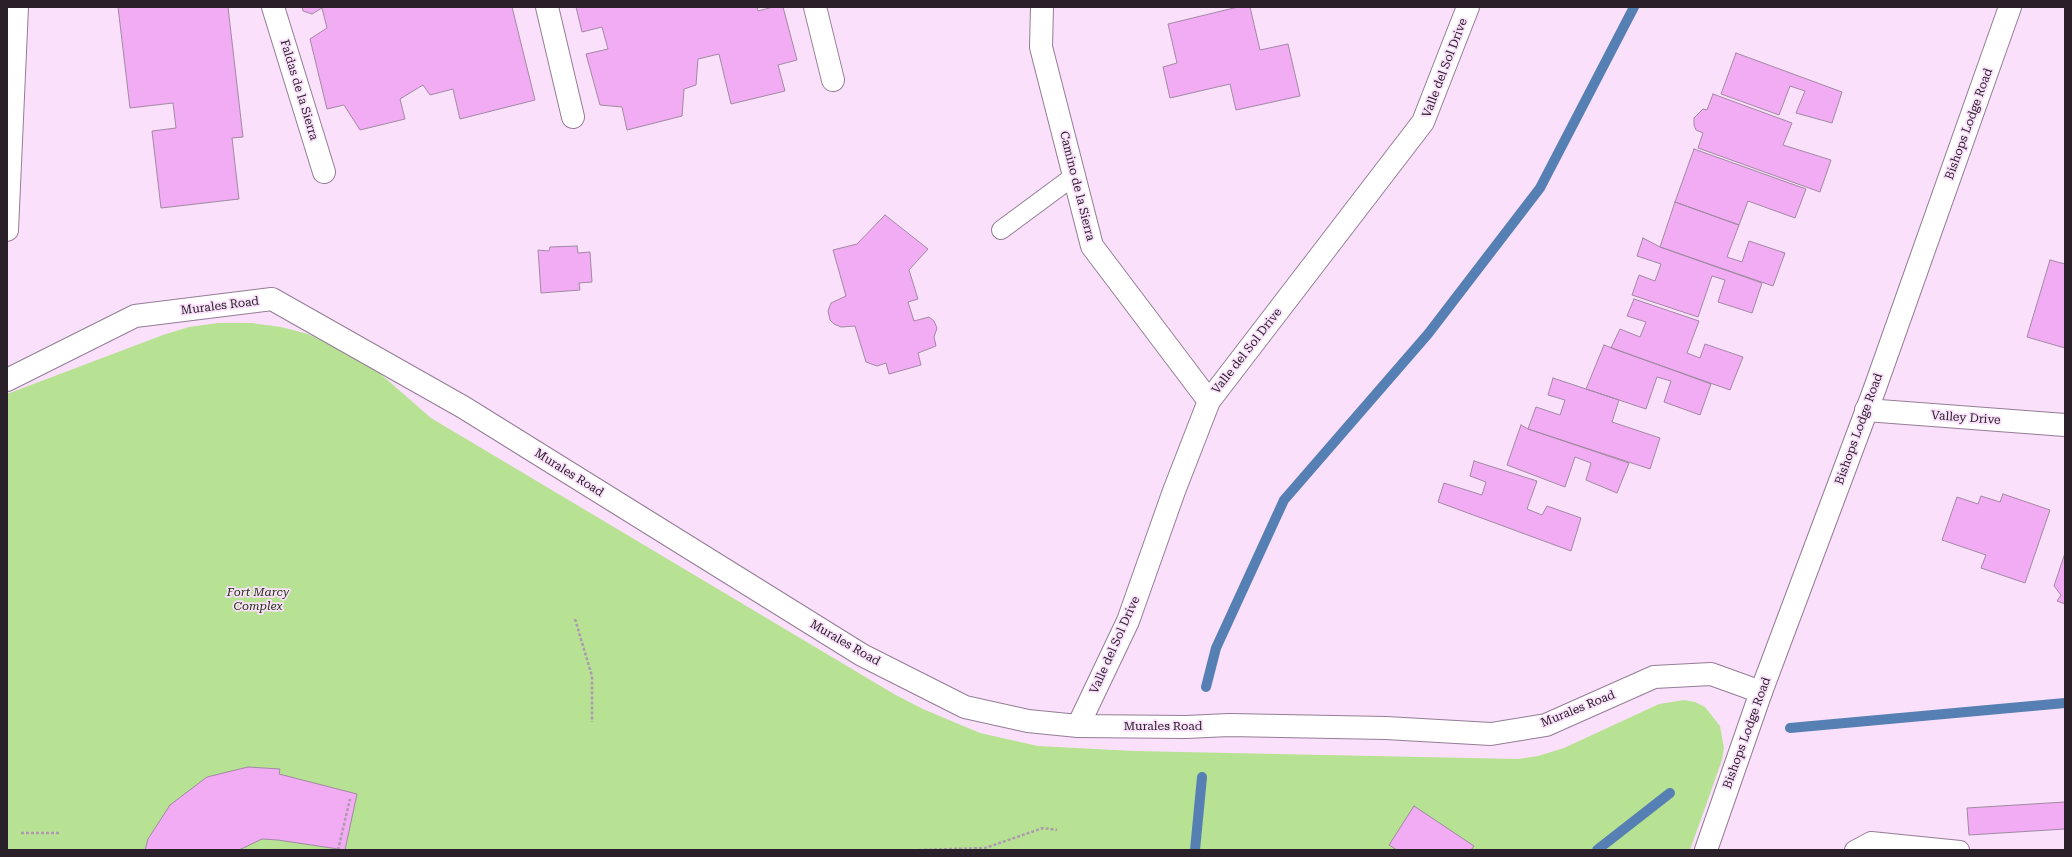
<!DOCTYPE html>
<style>
body{margin:0}
#map{position:relative;width:2072px;height:857px;overflow:hidden;background:#fae0fb;font-family:"Roboto Serif",serif}
canvas{display:block}
.frame{position:absolute;inset:0;border:8px solid #292029;pointer-events:none}
</style>
<div id="map">
<canvas width="2072" height="857"></canvas>
<div class="frame"></div>
</div>
<script>
const ctx = document.querySelector('canvas').getContext('2d');
ctx.lineJoin = 'round';
function paint(path, color) { ctx.fillStyle = color; ctx.fill(path, 'evenodd'); }
const toPath = rows => new Path2D(rows.map(r => 'M' + r).join(''));
function trace(path, color, width, dash) { ctx.strokeStyle = color; ctx.lineWidth = width; ctx.lineCap = dash ? 'butt' : 'round'; ctx.setLineDash(dash || []); ctx.stroke(path); }
function drawText(font, color, halo, rows, align = 'center') {
  ctx.font = font + ' "Roboto Serif",serif'; ctx.lineWidth = 3.5; ctx.setLineDash([]); ctx.textBaseline = 'middle'; ctx.strokeStyle = halo; ctx.fillStyle = color; for (const [text, x, y, turn = 0] of rows) {
    ctx.save(); ctx.translate(x, y); ctx.rotate((+turn || 0) * Math.PI / 180); ctx.textAlign = isNaN(turn) ? turn : align; if (halo) ctx.strokeText(text, 0, 0); ctx.fillText(text, 0, 0); ctx.restore();
  }
}
paint(toPath([
 [218,323,251,323,281,327,308,334,368,363,431,418,894,694,923,709,980,733,1038,746,1134,751,1518,759,1538,756,1564,748,1659,704,1684,700,1695,702,1705,707,1720,726,1724,748,1722,760,1690,850,7,850,7,394,163,335,189,327]
]), '#b7e294');
trace(toPath([
 [1206,687,1216,648,1284,500,1428,334,1540,188,1634,7],
 [1790,728,2065,703],
 [1195,850,1202,777],
 [1597,850,1670,793]
]), '#567fb4', 10);
const building = toPath([
 [118,7,228,7,243,137,232,138,239,199,161,208,152,131,176,128,173,103,130,108,118,7],
 [302,7,512,7,535,100,460,119,453,89,430,95,423,85,400,99,405,119,360,130,344,105,327,109,310,39,327,28,322,8,312,14,303,11,302,7],
 [576,7,757,7,758,11,773,7,783,7,797,60,778,65,785,91,731,104,719,54,698,59,696,85,684,89,682,116,627,130,622,107,600,105,586,54,608,49,602,27,582,32,576,7],
 [1238,7,1250,7,1260,50,1288,44,1300,96,1236,110,1230,84,1170,98,1163,67,1177,63,1168,24,1238,7],
 [1736,53,1842,92,1832,123,1796,113,1805,91,1790,86,1779,115,1721,94,1736,53],
 [1713,94,1792,123,1783,145,1831,160,1820,192,1698,148,1703,133,1696,130,1694,125,1694,118,1703,109,1707,110,1713,94],
 [1694,149,1806,189,1795,218,1748,201,1739,225,1675,202,1694,149],
 [1675,202,1739,225,1727,257,1742,262,1749,241,1785,253,1773,286,1660,247,1675,202],
 [885,215,928,249,909,270,918,299,908,302,914,321,929,317,934,321,937,328,934,337,936,346,918,353,921,365,889,374,886,363,877,366,866,362,855,326,841,327,834,324,830,320,828,311,831,303,846,296,833,250,857,244,885,215],
 [1643,238,1660,247,1762,283,1752,313,1718,302,1725,280,1712,276,1698,317,1632,295,1639,275,1655,281,1661,264,1637,256,1643,238],
 [577,246,578,253,590,252,592,282,579,283,580,290,541,293,538,250,549,251,550,247,577,246],
 [2050,260,2065,264,2065,348,2027,337,2050,260],
 [1634,299,1699,321,1687,353,1700,358,1705,344,1743,357,1730,390,1611,348,1620,329,1640,337,1646,322,1627,316,1634,299],
 [1604,345,1711,384,1700,415,1664,402,1671,381,1657,377,1646,409,1586,389,1604,345],
 [1553,378,1619,400,1612,422,1660,438,1650,469,1528,429,1536,407,1560,415,1565,400,1548,395,1553,378],
 [1521,425,1528,429,1629,463,1617,493,1586,480,1591,463,1575,457,1565,487,1507,465,1521,425],
 [1474,461,1537,481,1527,509,1542,515,1547,506,1581,518,1571,551,1438,502,1444,483,1482,495,1486,482,1470,476,1474,461],
 [2003,494,2050,510,2025,583,1981,568,1986,555,1942,540,1957,497,1978,504,1981,496,2000,502,2003,494],
 [2065,553,2065,604,2057,601,2061,595,2054,586,2065,553],
 [248,767,280,769,279,774,357,794,345,850,278,840,262,839,239,850,145,850,148,839,170,805,207,777,248,767],
 [2065,802,2065,829,1969,835,1967,808,2065,802],
 [1414,806,1474,846,1471,850,1397,850,1389,845,1414,806]
]);
paint(building, '#f1acf4');
trace(building, '#a189a2', 1);
const service = toPath([
 [1001,230,1074,176],
 [1854,850,1871,841,1960,850]
]);
const minor = toPath([
 [273,7,324,172],
 [547,7,573,117],
 [815,7,833,80],
 [1042,7,1041,47,1092,246,1209,401],
 [7,230,17,7],
 [7,380,135,316,272,299,463,407,862,655,965,707,1028,721,1078,726,1186,727,1229,725,1386,728,1491,734,1546,725,1654,677,1711,674,1761,692],
 [1866,410,2065,425],
 [1078,726,1128,621,1174,491,1209,401,1423,122,1468,7]
]);
const tertiary = toPath([
 [1706,850,1761,692,1875,388,2010,7]
]);
trace(service, '#947d95', 20);
trace(minor, '#947d95', 24);
trace(tertiary, '#947d95', 24);
trace(toPath([
 [575,619,592,676,592,722],
 [21,833,61,833],
 [338,850,350,799],
 [919,850,985,848,1043,828,1057,830]
]), '#ae9aae', 2.5, [3, 2]);
trace(service, '#fff', 18);
trace(minor, '#fff', 22);
trace(tertiary, '#fff', 22);
drawText('12px', '#292029', '#fae0fb', [
 ["Valle del Sol Drive",1445,68,-69],
 ["Faldas de la Sierra",299,90,73],
 ["Bishops Lodge Road",1969,124,-70],
 ["Camino de la Sierra",1077,186,76],
 ["Murales Road",220,306,-7],
 ["Valle del Sol Drive",1247,351,-52],
 ["Valley Drive",1966,418,4],
 ["Bishops Lodge Road",1859,429,-70],
 ["Murales Road",569,473,32],
 ["Murales Road",845,643,30],
 ["Valle del Sol Drive",1115,645,-66],
 ["Murales Road",1578,709,-22],
 ["Murales Road",1163,726],
 ["Bishops Lodge Road",1747,733,-70]
]);
drawText('italic 12px', '#213310', '#fae0fb', [
 ["Fort Marcy",258,592],
 ["Complex",258,606]
]);
</script>
